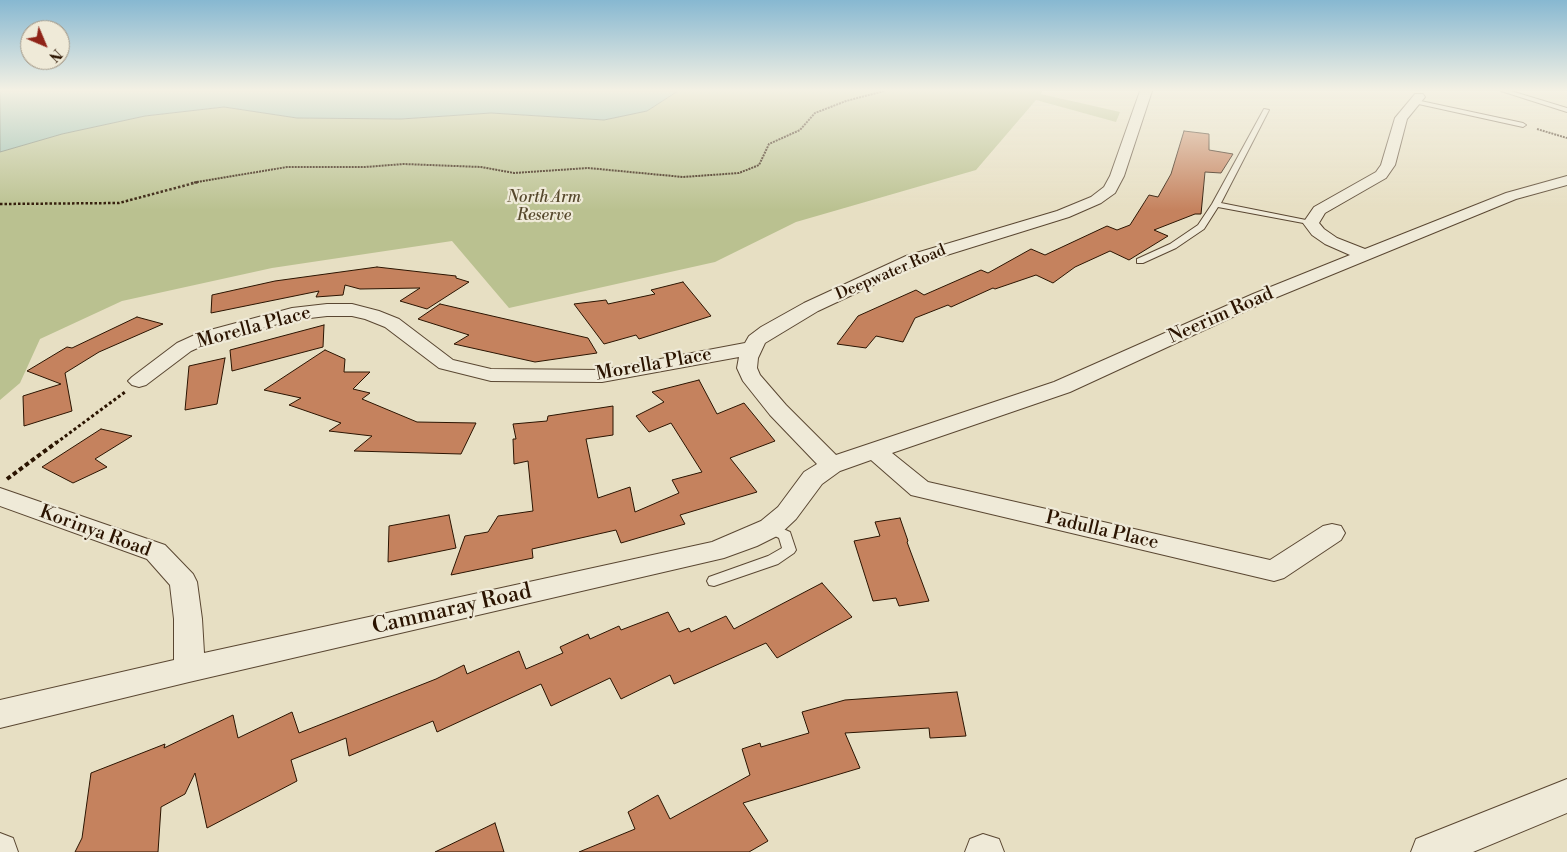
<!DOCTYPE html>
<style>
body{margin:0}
#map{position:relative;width:1567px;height:852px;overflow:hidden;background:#e7dfc3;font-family:"Libre Bodoni",serif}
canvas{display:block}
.north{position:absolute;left:20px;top:20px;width:50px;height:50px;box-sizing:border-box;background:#efead8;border:1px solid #a19482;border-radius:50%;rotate:135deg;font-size:14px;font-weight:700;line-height:20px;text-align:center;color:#2b1401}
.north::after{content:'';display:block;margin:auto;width:18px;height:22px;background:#8f2418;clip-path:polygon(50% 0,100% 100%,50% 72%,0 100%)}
</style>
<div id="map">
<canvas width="1567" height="852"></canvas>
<div class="north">N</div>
</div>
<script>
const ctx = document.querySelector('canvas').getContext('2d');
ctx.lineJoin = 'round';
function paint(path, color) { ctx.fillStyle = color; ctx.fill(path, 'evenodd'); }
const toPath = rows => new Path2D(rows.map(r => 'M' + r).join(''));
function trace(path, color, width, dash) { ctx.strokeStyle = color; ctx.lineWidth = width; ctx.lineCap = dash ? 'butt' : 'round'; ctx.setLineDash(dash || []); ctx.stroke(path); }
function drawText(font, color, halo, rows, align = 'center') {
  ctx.font = font + ' "Libre Bodoni",serif'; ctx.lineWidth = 4.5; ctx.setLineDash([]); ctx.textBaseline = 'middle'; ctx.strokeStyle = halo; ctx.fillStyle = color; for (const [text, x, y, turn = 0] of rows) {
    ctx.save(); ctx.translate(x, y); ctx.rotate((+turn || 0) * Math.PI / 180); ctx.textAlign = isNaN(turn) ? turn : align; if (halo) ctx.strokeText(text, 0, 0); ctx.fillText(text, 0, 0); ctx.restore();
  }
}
paint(toPath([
 [678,91,1042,91,1041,94,1120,112,1116,122,1036,100,976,170,796,222,715,262,509,308,452,241,272,268,122,301,40,339,20,383,0,400,0,152,62,134,145,116,224,107,297,118,401,119,491,113,604,120,647,111]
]), '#bac190');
const water = toPath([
 [0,91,678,91,647,111,604,120,491,113,401,119,297,118,224,107,145,116,62,134,0,152,0,91]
]);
paint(water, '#97bdaf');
trace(water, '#6c7969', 1);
const building = toPath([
 [1184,131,1209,134,1209,150,1233,154,1221,173,1205,172,1201,214,1195,214,1154,230,1168,236,1129,260,1110,251,1075,267,1053,283,1036,275,995,289,993,288,951,307,948,305,915,318,903,342,876,336,866,348,837,344,858,316,916,290,924,295,981,270,988,273,1031,249,1045,255,1107,226,1117,230,1130,225,1149,195,1158,197,1171,174,1184,131],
 [377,267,456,276,456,278,469,282,427,309,400,301,420,288,360,289,345,285,343,295,316,297,319,291,211,313,212,295,275,281,377,267],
 [683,282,711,316,639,339,636,335,604,344,574,304,606,300,608,304,655,294,651,290,683,282],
 [440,304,588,338,597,353,535,362,454,344,469,335,418,319,440,304],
 [137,317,163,324,99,352,65,373,72,411,24,426,23,396,61,384,27,371,67,347,72,348,137,317],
 [324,325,323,347,232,371,230,350,324,325],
 [325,350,345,359,344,372,370,372,353,389,370,393,362,399,417,422,476,423,461,454,354,451,372,436,329,431,341,423,289,405,301,398,264,390,325,350],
 [225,358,217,404,185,410,189,366,225,358],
 [699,380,717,414,744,403,775,441,730,458,757,492,680,515,685,524,621,543,616,530,532,549,533,558,451,575,465,536,488,532,498,516,533,511,528,461,514,464,513,439,516,439,513,424,547,421,548,416,613,406,613,435,586,439,598,498,630,487,635,512,679,493,672,480,702,472,671,423,649,432,636,416,664,402,652,392,699,380],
 [101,429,132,436,95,459,107,467,73,483,42,467,101,429],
 [449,515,456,548,388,562,389,526,449,515],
 [900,518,908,541,907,542,929,601,899,606,896,598,873,601,854,541,880,536,875,522,900,518],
 [822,583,852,617,777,658,766,643,674,684,670,675,621,699,610,678,551,706,541,684,437,732,433,721,349,756,346,738,291,760,297,781,207,828,195,773,185,794,161,807,158,852,75,852,82,838,91,773,165,744,164,748,233,715,238,738,292,712,299,733,436,679,464,665,467,674,519,651,526,669,563,653,560,647,588,634,590,639,619,626,621,630,668,612,679,632,689,628,691,632,726,616,734,629,822,583],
 [957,692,966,736,930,738,929,728,845,733,860,768,743,803,768,841,749,852,579,852,635,829,628,812,658,795,670,819,750,775,742,749,760,743,761,747,809,733,802,712,845,700,957,692],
 [495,823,504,852,435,852,495,823]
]);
paint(building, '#c5825e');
trace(building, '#2b1401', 1);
const service = toPath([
 [1501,91,1511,91,1567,108,1567,112,1501,91],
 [1416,100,1523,123,1526,125,1523,127,1414,103,1413,102,1416,100],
 [1264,109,1269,110,1221,203,1311,221,1315,223,1314,225,1218,207,1204,229,1176,248,1143,263,1137,263,1137,259,1170,244,1198,225,1212,204,1264,109],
 [770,523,790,532,796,550,794,553,778,564,714,586,709,585,707,581,709,577,768,556,782,548,779,538,765,531,764,528,765,525,770,523]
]);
const minor = toPath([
 [1140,91,1152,91,1124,176,1115,193,1101,203,1069,217,918,264,818,311,765,343,758,358,757,368,760,375,786,405,836,455,1054,382,1253,294,1350,255,1325,244,1312,235,1303,223,1314,207,1376,172,1381,165,1395,118,1415,94,1423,94,1425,97,1407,119,1395,165,1386,178,1325,213,1319,223,1324,229,1337,238,1365,249,1506,193,1567,176,1567,185,1516,199,1265,302,1070,392,892,453,928,482,1270,560,1323,526,1332,524,1341,526,1345,533,1341,540,1284,578,1274,581,911,495,871,460,840,471,822,484,796,519,779,535,757,546,724,558,189,682,0,728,0,700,174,660,174,619,170,585,147,559,0,506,0,488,165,545,193,574,197,582,202,619,204,653,712,542,761,521,778,507,804,472,817,464,770,415,743,381,737,368,739,357,602,382,491,381,439,368,385,327,365,319,352,316,327,316,293,320,213,341,191,351,146,385,139,387,132,385,128,381,132,377,177,343,199,333,292,308,327,304,352,304,379,311,399,319,453,360,491,369,602,370,745,343,749,336,761,327,804,303,906,256,1057,211,1091,197,1104,187,1110,176,1140,91],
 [1567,779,1567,813,1473,852,1411,852,1416,839,1567,779],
 [0,833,13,838,18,852,0,852,0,833],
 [983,834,999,839,1004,852,965,852,970,839,983,834]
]);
trace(service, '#5a4732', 2);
trace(minor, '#5a4732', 2);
trace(toPath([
 [1537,129,1567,138],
 [191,183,287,167,365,167,404,164,481,167,514,173,588,168,683,177,739,173,759,165,769,144,800,130,815,113,846,101,884,91]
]), '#2b1401', 2, [2, 1]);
trace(toPath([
 [0,204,119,203,198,182]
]), '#2b1401', 2.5, [2.5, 2]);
trace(toPath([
 [56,443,125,392]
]), '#2b1401', 3, [3, 2.5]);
trace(toPath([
 [7,479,57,442]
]), '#2b1401', 4, [4.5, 3]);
paint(service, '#efead8');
paint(minor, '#efead8');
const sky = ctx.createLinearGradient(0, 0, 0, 210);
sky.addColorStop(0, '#87b8d1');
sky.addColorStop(0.43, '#f4f1e4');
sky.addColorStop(1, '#f4f1e400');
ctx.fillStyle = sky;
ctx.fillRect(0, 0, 1567, 210);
drawText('italic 16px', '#56482c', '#efead8', [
 ["North Arm",544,198],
 ["Reserve",544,216]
]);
drawText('16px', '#2b1401', '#efead8', [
 ["Deepwater Road",891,273,-23]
]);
drawText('19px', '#2b1401', '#efead8', [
 ["Neerim Road",1221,316,-24],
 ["Morella Place",254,328,-15],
 ["Morella Place",654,365,-10],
 ["Padulla Place",1102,531,13],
 ["Korinya Road",95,532,20]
]);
drawText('22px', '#2b1401', '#efead8', [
 ["Cammaray Road",452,610,-13]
]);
</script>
